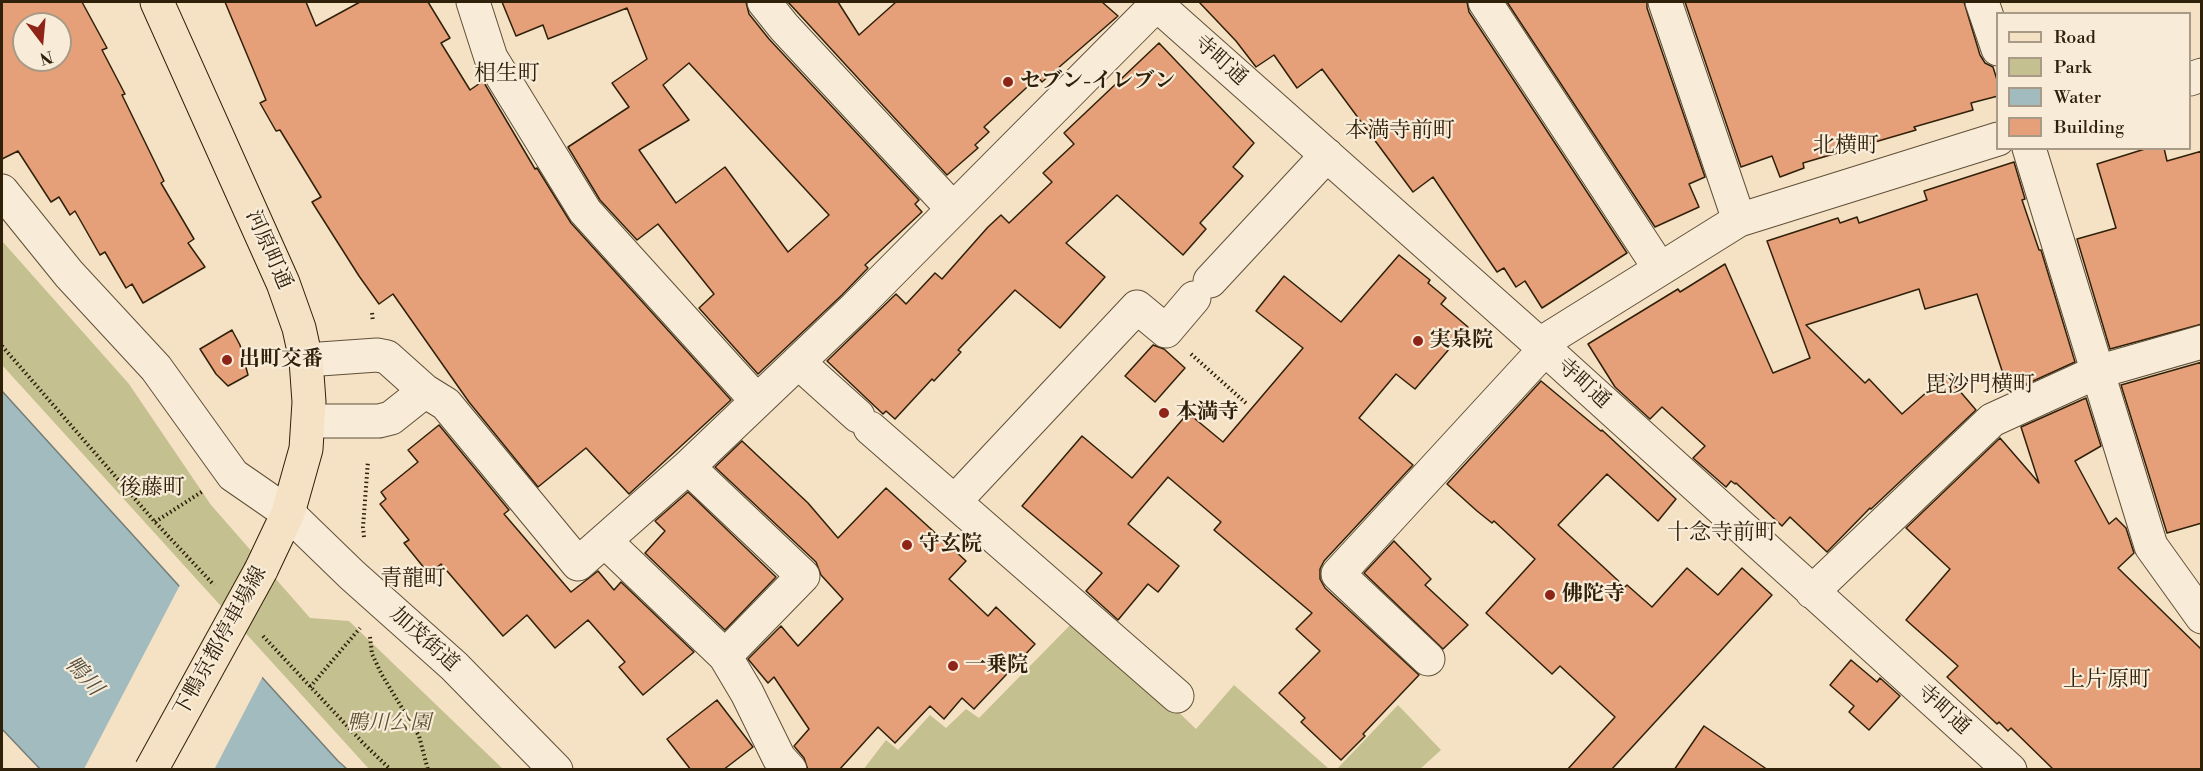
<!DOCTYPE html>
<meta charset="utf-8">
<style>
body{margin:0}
#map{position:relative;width:2203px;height:771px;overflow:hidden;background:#f5e1c4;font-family:"Libre Bodoni",serif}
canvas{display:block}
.frame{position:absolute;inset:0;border:3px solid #2f2009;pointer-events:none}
.legend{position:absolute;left:1996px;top:12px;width:195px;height:138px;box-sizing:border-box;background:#f8ecd9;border:2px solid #a89a86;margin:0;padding:8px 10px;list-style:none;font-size:18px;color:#2f2009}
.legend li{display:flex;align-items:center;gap:12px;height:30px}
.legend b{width:30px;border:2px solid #a89a86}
.north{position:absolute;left:12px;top:12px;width:60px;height:60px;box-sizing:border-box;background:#f8ecd9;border:2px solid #a89a86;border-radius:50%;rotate:164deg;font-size:16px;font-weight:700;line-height:24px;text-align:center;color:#2f2009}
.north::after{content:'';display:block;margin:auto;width:21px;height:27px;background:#8f2418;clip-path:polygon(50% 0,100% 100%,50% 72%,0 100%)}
</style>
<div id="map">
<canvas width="2203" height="771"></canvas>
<div class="frame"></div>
<ul class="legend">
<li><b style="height:8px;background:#f5e1c4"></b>Road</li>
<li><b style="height:16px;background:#c4c08f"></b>Park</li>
<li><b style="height:16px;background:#a2bbbf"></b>Water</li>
<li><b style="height:16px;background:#e5a079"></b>Building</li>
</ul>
<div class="north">N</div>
</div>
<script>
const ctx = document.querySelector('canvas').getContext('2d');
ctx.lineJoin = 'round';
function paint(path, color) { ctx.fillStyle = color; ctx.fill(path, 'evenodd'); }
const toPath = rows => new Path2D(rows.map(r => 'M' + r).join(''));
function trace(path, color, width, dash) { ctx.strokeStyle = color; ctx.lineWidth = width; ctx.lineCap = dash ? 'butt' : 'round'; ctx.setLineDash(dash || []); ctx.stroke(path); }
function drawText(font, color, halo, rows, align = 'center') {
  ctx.font = font + ' "Libre Bodoni","Noto Serif JP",serif'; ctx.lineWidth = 4.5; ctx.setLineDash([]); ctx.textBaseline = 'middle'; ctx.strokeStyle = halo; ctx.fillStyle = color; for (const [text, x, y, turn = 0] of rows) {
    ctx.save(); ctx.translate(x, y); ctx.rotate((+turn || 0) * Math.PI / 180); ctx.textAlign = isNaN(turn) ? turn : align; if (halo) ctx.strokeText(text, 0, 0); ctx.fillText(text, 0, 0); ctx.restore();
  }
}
paint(toPath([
 [2,241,129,384,211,505,310,618,349,621,503,769,369,769,2,365],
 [1079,616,1196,729,1234,685,1329,769,863,770,886,740,898,750,930,715,946,728,966,709,979,718],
 [1398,705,1441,750,1420,769,1337,769]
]), '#c4c08f');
const water = toPath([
 [2,391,338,761,347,769,40,769,2,729,2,391]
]);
paint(water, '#a2bbbf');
trace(water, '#747d76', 1.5);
paint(toPath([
 [181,583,264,674,214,770,84,769]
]), '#f5e1c4');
const building = toPath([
 [2,2,82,2,107,48,102,50,125,94,122,95,164,181,161,183,194,239,188,243,205,267,143,303,132,284,126,288,105,252,100,255,75,211,70,215,59,197,51,202,18,151,2,159,2,2],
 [24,24,60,24,60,60,24,60,24,24],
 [225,2,306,2,316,26,360,2,428,2,450,38,441,43,470,90,483,81,535,169,537,168,571,223,731,400,629,494,586,448,538,487,469,402,393,294,379,304,359,276,312,202,321,197,280,130,276,131,260,103,266,100,225,2],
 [502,2,746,2,749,14,769,39,919,200,915,204,922,212,865,265,868,268,842,295,758,374,699,308,714,294,658,224,637,240,600,200,568,147,629,107,612,83,647,59,627,8,548,39,543,25,516,36,502,2],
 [689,63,829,215,788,252,725,167,676,203,639,150,689,120,663,85,689,63],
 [788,2,838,2,859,35,896,2,1102,2,1118,16,1042,82,1038,77,984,127,989,132,975,145,978,148,947,175,788,2],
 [1199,2,1467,2,1469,12,1627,253,1542,308,1525,281,1516,287,1504,268,1497,272,1433,177,1413,192,1322,69,1297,88,1274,55,1256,67,1236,41,1199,2],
 [1507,2,1647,2,1647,8,1705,177,1689,184,1699,207,1655,227,1507,2],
 [1685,2,1964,2,1980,55,1985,63,1993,67,1998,83,1998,96,1971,103,1973,110,1914,127,1916,130,1803,163,1804,168,1780,177,1772,156,1741,167,1685,2],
 [1159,43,1254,143,1233,167,1243,176,1200,223,1206,229,1183,255,1117,195,1066,243,1105,277,1060,328,1015,290,958,350,961,352,934,381,932,379,895,419,886,411,883,414,827,361,896,294,906,304,935,273,942,279,988,227,1001,215,1009,223,1052,182,1043,173,1074,144,1064,133,1159,43],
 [2148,148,2164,148,2167,161,2202,151,2202,324,2110,349,2077,239,2116,228,2097,164,2148,148],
 [2014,162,2025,199,2022,200,2039,250,2041,250,2075,362,2009,392,1977,294,1925,309,1919,289,1806,325,1865,383,1869,379,1902,414,1946,375,1976,410,1871,509,1870,508,1827,552,1790,517,1782,526,1736,483,1735,484,1731,481,1726,487,1693,458,1705,446,1662,407,1650,419,1615,387,1588,344,1678,289,1680,292,1725,264,1773,373,1810,358,1767,241,1838,218,1840,223,1857,217,1859,223,1927,200,1924,191,2014,162],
 [1399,255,1430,280,1428,283,1446,298,1441,304,1468,327,1415,389,1396,374,1359,418,1413,465,1324,561,1320,569,1320,579,1325,588,1419,675,1363,734,1365,736,1341,760,1301,722,1305,718,1279,693,1320,651,1296,629,1312,613,1214,530,1221,522,1168,477,1128,524,1179,566,1158,592,1148,584,1118,620,1086,591,1102,573,1022,506,1082,436,1132,478,1188,413,1223,442,1303,348,1256,311,1284,276,1341,322,1399,255],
 [232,330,240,345,248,375,228,386,216,374,200,349,232,330],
 [1153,345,1164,349,1185,368,1155,402,1125,376,1153,345],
 [2202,362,2202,523,2167,533,2121,385,2202,362],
 [1541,381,1601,431,1602,430,1676,499,1658,521,1607,474,1558,525,1625,587,1627,585,1652,607,1687,568,1718,595,1742,568,1772,595,1611,770,1567,770,1615,717,1560,666,1552,674,1486,613,1535,559,1494,521,1492,523,1477,511,1447,484,1541,381],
 [2086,398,2101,446,2075,461,2109,524,2116,518,2126,528,2134,553,2118,568,2202,650,2202,770,2054,770,2011,728,2008,731,1999,722,1997,724,1947,677,1958,666,1906,620,1950,569,1906,528,2000,438,2039,483,2021,427,2086,398],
 [439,425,509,510,504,514,571,592,598,571,614,590,621,582,694,652,643,695,619,667,625,662,588,620,555,648,527,615,503,636,441,564,429,574,404,543,409,540,380,504,386,499,381,492,418,462,408,450,439,425],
 [742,441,808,503,838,538,886,488,966,561,949,579,988,616,996,607,1035,644,974,709,962,698,944,719,930,706,895,743,878,727,839,770,808,770,804,758,794,746,809,729,774,677,768,683,748,659,781,626,798,646,843,599,821,575,816,562,715,467,742,441],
 [688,492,776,577,725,630,645,553,665,531,655,521,688,492],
 [1394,541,1431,579,1425,585,1468,625,1443,649,1364,573,1394,541],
 [1851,660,1877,682,1880,678,1900,696,1869,730,1849,712,1854,706,1830,685,1851,660],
 [717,700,753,747,723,770,691,770,667,739,717,700],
 [1704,726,1768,770,1674,770,1704,726]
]);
paint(building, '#e5a079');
trace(building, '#2f2009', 1.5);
const minor = toPath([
 [473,2,491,58,585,211,757,401],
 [764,2,784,27,953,209],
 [1154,2,1545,349,2010,770],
 [1485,2,1660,269],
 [1665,2,1739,220],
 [1982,2,1998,49],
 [2190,79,2202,75],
 [2029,148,2151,546,2202,617],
 [2,191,69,274,156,368,233,475,288,513,352,575,454,666,556,770],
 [1210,281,1327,155],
 [1540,344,1739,220,1998,139],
 [306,360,377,355,387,357,425,391,446,404,578,564,688,467,855,308,1157,4],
 [798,362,858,416],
 [309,421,379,421,391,418,425,391],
 [870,428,1177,696],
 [688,467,803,576,725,656],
 [955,501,1137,307,1166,331,1194,298],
 [605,541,725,656,747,693,779,758,790,770],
 [1812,592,1992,420,2097,372,2202,342],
 [1428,659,1338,574,1545,349]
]);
const major = toPath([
 [157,2,283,283,299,328,306,360,309,402,306,449,288,513,261,570]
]);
trace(minor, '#605038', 35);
trace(major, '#2f2009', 35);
trace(toPath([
 [372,313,373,322],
 [2,346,155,522,214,585],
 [1191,354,1246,403],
 [155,522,203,491],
 [364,537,363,527,368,461],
 [263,636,364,744,391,770],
 [370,637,372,654,382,675,419,736,428,770],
 [310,687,360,628]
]), '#2f2009', 4, [1.5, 3]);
trace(minor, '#f8ecd9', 33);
trace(major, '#f5e1c4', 33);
const majorBridge = toPath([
 [151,770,261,570]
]);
trace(majorBridge, '#2f2009', 35, []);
trace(majorBridge, '#f5e1c4', 33);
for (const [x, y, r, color] of [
 [1008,82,6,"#8f2418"],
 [1418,341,6,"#8f2418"],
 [227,360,6,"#8f2418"],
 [1164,413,6,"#8f2418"],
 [907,545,6,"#8f2418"],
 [1550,595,6,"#8f2418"],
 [953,666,6,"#8f2418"]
]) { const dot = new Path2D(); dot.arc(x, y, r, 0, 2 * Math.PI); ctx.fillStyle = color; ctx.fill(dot); trace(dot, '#f8ecd9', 2); }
drawText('21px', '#2f2009', '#f8ecd9', [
 ["寺町通",1220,61,42],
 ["河原町通",268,250,66],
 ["寺町通",1583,384,42],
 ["加茂街道",424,640,42],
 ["下鴨京都停車場線",221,642,-61],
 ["寺町通",1943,710,42]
]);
drawText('bold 21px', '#2f2009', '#f8ecd9', [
 ["セブン-イレブン",1020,82],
 ["実泉院",1430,341],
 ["出町交番",239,360],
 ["本満寺",1176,413],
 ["守玄院",919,545],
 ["佛陀寺",1562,595],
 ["一乗院",965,666]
], 'left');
drawText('italic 21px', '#5c5031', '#f8ecd9', [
 ["鴨川公園",389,724]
]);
drawText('22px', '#2f2009', '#f8ecd9', [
 ["相生町",507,75],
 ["本満寺前町",1400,132],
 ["北横町",1846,147],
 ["毘沙門横町",1980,386],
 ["後藤町",152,489],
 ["十念寺前町",1722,534],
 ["青龍町",413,580],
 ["上片原町",2107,681]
]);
drawText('italic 22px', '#524e40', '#f8ecd9', [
 ["鴨川",83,677,48]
]);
</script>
